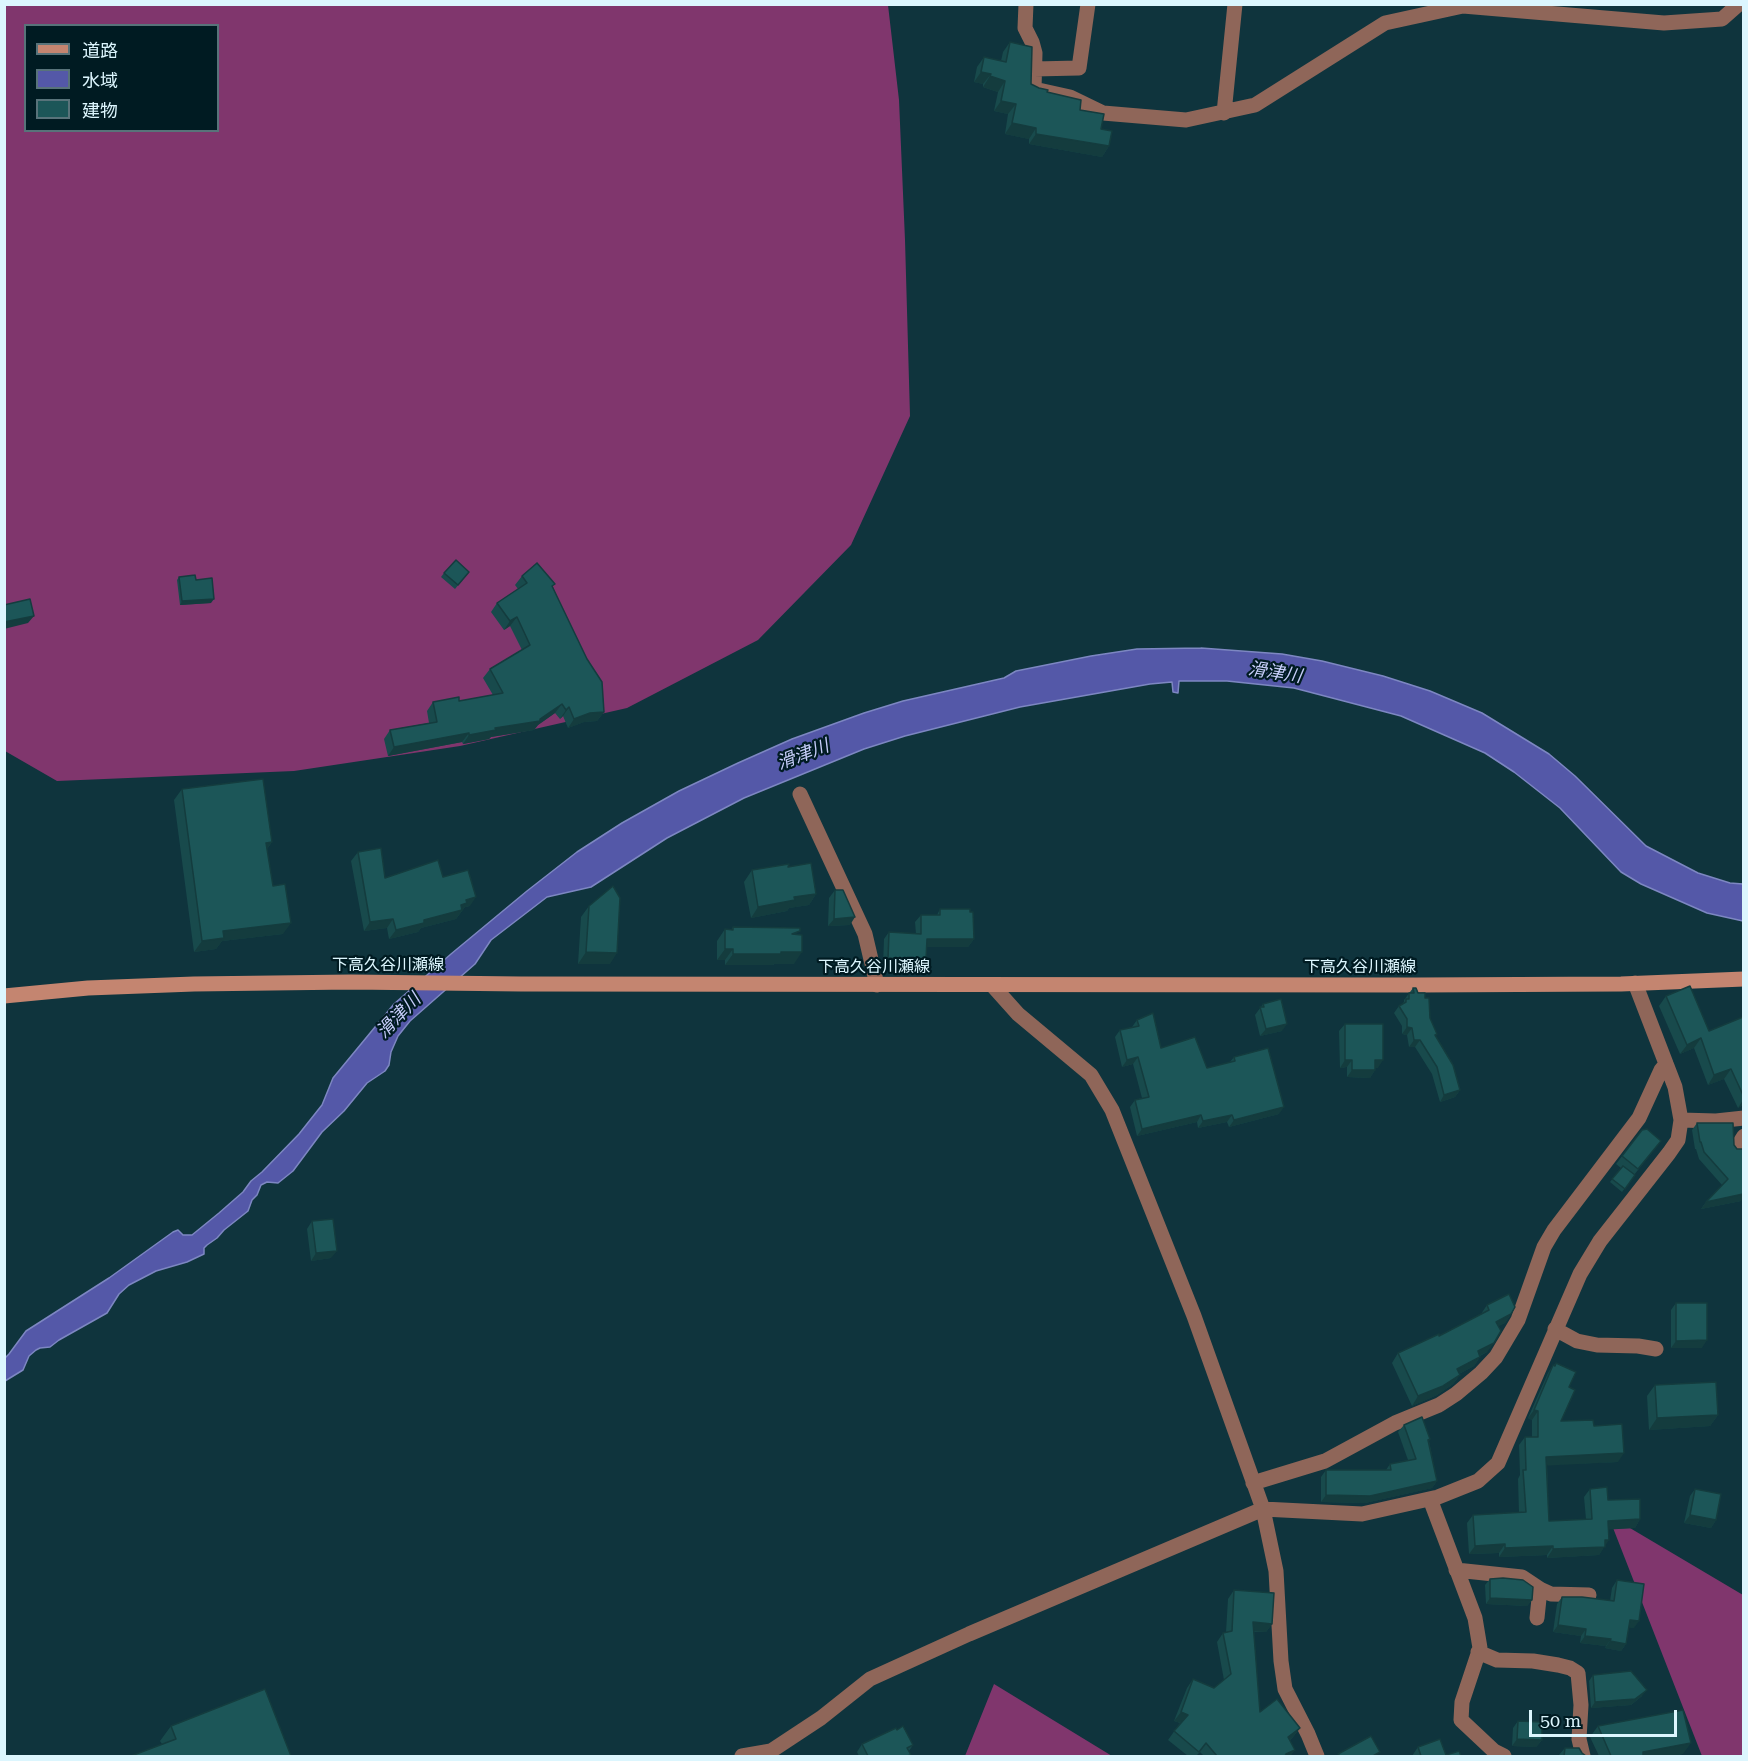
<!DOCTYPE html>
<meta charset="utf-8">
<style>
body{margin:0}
#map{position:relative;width:1748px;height:1761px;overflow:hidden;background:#0f343d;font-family:"Roboto Serif","Noto Sans JP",serif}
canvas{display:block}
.frame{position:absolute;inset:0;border:6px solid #dcf6fe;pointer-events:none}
.legend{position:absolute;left:24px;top:24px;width:195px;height:108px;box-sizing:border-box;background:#001b22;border:2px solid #58737a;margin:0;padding:8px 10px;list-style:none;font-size:18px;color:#dcf6fe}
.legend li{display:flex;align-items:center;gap:12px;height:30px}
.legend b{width:30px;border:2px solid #58737a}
.scale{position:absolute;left:1529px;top:1710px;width:148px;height:27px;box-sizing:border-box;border:3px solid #dcf6fe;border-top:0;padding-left:8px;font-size:18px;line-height:21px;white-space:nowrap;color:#dcf6fe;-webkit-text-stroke:4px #001b22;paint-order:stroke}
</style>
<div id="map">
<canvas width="1748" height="1761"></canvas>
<div class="frame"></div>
<ul class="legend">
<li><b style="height:8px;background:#c48570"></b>道路</li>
<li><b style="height:16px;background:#5458a8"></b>水域</li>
<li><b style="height:16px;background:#1c5658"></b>建物</li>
</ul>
<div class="scale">50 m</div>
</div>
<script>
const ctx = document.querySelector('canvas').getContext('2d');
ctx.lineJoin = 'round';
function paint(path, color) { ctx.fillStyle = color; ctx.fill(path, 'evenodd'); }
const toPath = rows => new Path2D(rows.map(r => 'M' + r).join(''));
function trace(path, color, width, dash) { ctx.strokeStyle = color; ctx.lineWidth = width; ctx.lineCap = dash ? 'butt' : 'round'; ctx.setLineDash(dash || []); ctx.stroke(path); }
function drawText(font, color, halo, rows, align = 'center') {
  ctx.font = font + ' "Roboto Serif","Noto Sans JP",serif'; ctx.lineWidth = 4.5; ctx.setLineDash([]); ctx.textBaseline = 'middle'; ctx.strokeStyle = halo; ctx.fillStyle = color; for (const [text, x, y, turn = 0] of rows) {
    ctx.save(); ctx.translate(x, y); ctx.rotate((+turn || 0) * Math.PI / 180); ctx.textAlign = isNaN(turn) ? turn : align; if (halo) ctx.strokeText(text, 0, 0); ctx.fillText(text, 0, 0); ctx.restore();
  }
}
paint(toPath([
 [5,5,888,5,899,100,905,240,910,416,851,545,758,640,627,708,460,746,294,771,57,781,5,751],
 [26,26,218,26,218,130,26,130],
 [1608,1515,1743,1595,1743,1756,1702,1756],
 [994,1684,1112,1756,965,1756]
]), '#80366d');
const water = toPath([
 [1201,648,1282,654,1322,661,1383,676,1430,691,1482,713,1549,754,1575,776,1646,846,1698,873,1730,883,1743,884,1743,921,1707,913,1641,884,1621,872,1560,808,1514,772,1485,753,1401,716,1294,688,1227,681,1179,681,1178,693,1173,692,1172,682,1150,684,1020,707,905,736,864,749,744,798,667,838,591,887,547,897,491,940,475,964,410,1021,398,1036,391,1052,389,1065,385,1071,367,1083,344,1111,322,1132,293,1171,278,1183,267,1182,261,1185,257,1195,252,1200,248,1211,224,1230,217,1238,207,1245,204,1248,204,1254,187,1262,156,1271,129,1285,119,1294,107,1313,59,1340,50,1347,40,1348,36,1350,29,1356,23,1370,5,1381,5,1358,9,1354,26,1331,109,1278,173,1232,178,1230,183,1235,192,1235,219,1213,243,1192,251,1181,262,1172,299,1134,322,1105,333,1078,394,1004,451,954,527,891,577,852,622,823,679,791,738,763,792,739,864,713,903,701,1004,678,1016,671,1091,656,1137,649,1201,648]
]);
paint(water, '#5458a8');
trace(water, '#7d87c2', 1.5);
trace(toPath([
 [1026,4,1025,28,1032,42,1035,53,1034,89,1070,97,1103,113,1186,120,1255,105,1385,23,1463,6,1664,23,1722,19,1739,4],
 [1034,69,1079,68,1088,4],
 [1224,113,1235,4],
 [800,794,865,934,877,985],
 [992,985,1018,1014,1091,1075,1112,1110,1194,1316,1263,1509,1276,1571,1281,1661,1285,1689,1308,1734,1317,1756],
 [1681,1120,1716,1121,1744,1118],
 [1737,1147,1744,1136],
 [1555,1329,1577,1341,1597,1345,1638,1346,1656,1349],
 [1253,1483,1325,1461,1395,1423,1439,1405,1456,1394,1481,1373,1496,1357,1518,1320,1544,1247,1554,1230,1639,1118,1661,1070,1666,1064],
 [1430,1499,1475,1618,1480,1648,1462,1702,1461,1720,1494,1751,1504,1756],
 [1456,1570,1522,1577,1540,1589,1551,1594,1589,1595],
 [1537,1618,1540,1589],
 [1478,1652,1497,1660,1533,1661,1558,1665,1570,1668,1578,1673,1581,1705,1579,1739,1583,1756],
 [742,1756,771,1751,821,1718,870,1679,969,1634,1263,1509,1362,1514,1438,1497,1478,1481,1498,1463,1580,1274,1600,1241,1669,1153,1678,1140,1681,1120,1675,1087,1635,983]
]), '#8f6659', 15);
trace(toPath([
 [4,996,88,988,194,984,351,982,521,984,1417,985,1621,984,1744,979]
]), '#c48570', 15);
paint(toPath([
 [1010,42,1031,84,1080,110,1101,129,1109,146,1102,157,1029,144,1029,139,1005,134,1008,114,994,111,998,92,983,87,983,84,974,82,977,67,984,57,1001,61,1003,52],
 [469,572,455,589,441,577,444,573],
 [522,576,553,587,604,712,597,721,584,722,568,728,563,716,560,719,555,713,538,725,534,730,491,737,489,739,463,744,462,742,388,756,384,739,390,730,429,723,427,711,433,702,459,701,493,695,483,678,490,669,522,650,510,626,504,630,491,612,497,603,518,589,515,585],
 [179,577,196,580,211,603,180,605,177,580],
 [182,789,272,842,267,849,273,886,283,934,222,941,216,949,194,952,174,800],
 [358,852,385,878,443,877,470,906,465,907,456,919,421,928,418,932,389,939,387,928,364,931,351,861],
 [788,867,816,894,809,905,789,908,787,911,751,918,744,882,752,870],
 [835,890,850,925,828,926,829,898],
 [589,906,610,964,578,964,581,917],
 [940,909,974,939,968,947,926,947,926,959,921,966,883,966,884,939,889,932,916,934,915,922,921,915,937,915],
 [733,927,798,934,794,964,774,964,773,965,725,965,725,960,717,960,717,941,725,929,731,930],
 [1413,988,1425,998,1430,1018,1437,1034,1435,1037,1460,1090,1455,1097,1440,1102,1432,1074,1415,1047,1409,1047,1407,1035,1402,1034,1402,1026,1394,1013,1399,1006,1402,1004,1404,1002,1404,1000],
 [1666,996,1709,1031,1743,1017,1743,1105,1738,1108,1724,1079,1708,1085,1694,1048,1680,1054,1659,1006],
 [1263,1004,1282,1031,1260,1036,1255,1015],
 [1137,1020,1161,1048,1207,1068,1230,1062,1234,1057,1279,1114,1229,1127,1227,1122,1198,1128,1197,1122,1137,1136,1130,1107,1135,1100,1142,1098,1133,1064,1122,1067,1115,1037,1120,1030,1132,1027],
 [1345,1024,1378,1068,1375,1068,1375,1070,1370,1078,1347,1077,1347,1067,1340,1068,1339,1031],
 [1697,1123,1734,1145,1741,1201,1701,1209,1706,1202,1722,1185,1699,1159,1696,1149,1695,1149,1692,1130],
 [1642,1130,1661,1141,1634,1175,1635,1175,1622,1192,1610,1182,1621,1168,1616,1164],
 [312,1221,331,1258,311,1261,307,1229],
 [1676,1303,1702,1348,1671,1348,1671,1310],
 [1487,1305,1511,1314,1505,1323,1498,1326,1487,1352,1480,1356,1480,1357,1474,1366,1459,1374,1460,1375,1453,1384,1437,1395,1412,1406,1392,1363,1398,1353,1439,1336,1481,1314],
 [1556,1363,1569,1387,1561,1421,1594,1426,1618,1462,1547,1465,1549,1521,1586,1519,1584,1497,1590,1489,1640,1519,1635,1528,1608,1529,1605,1545,1599,1555,1547,1558,1547,1555,1499,1557,1499,1553,1469,1554,1467,1523,1473,1515,1519,1513,1518,1479,1520,1475,1519,1445,1525,1437,1532,1437,1532,1420,1528,1418,1548,1373,1553,1365,1554,1365],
 [1655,1385,1718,1415,1710,1426,1649,1430,1647,1396],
 [1404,1425,1430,1439,1429,1441,1437,1481,1432,1488,1365,1503,1321,1502,1321,1477,1326,1470,1386,1470,1390,1464,1408,1460,1398,1432],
 [1695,1489,1716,1520,1711,1528,1684,1523,1690,1496],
 [1490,1579,1532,1600,1527,1606,1486,1604,1485,1585],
 [1617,1580,1634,1628,1629,1627,1626,1644,1621,1651,1605,1648,1606,1646,1580,1643,1581,1636,1553,1632,1557,1604,1562,1597,1610,1601,1612,1588],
 [1234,1590,1272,1624,1266,1632,1253,1632,1260,1712,1300,1728,1293,1737,1290,1740,1295,1750,1290,1756,1204,1756,1200,1752,1196,1756,1188,1756,1168,1740,1180,1723,1174,1721,1187,1688,1193,1679,1214,1688,1224,1680,1217,1642,1223,1633,1226,1632,1228,1599],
 [1593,1675,1642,1696,1631,1705,1591,1708,1589,1681],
 [1518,1721,1542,1740,1536,1747,1512,1746,1513,1728],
 [171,1726,291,1756,162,1744,160,1741],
 [1598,1726,1683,1754,1669,1756,1599,1756,1590,1737],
 [862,1744,913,1745,909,1751,911,1755,909,1756,859,1756,857,1752],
 [1418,1747,1446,1755,1461,1756,1412,1756],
 [1565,1748,1582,1753,1586,1756,1558,1756]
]), '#184a4c');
paint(toPath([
 [981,72,991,74,983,84,974,82],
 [990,76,1005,81,998,92,983,87],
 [1001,101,1016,104,1008,114,994,111],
 [1012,123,1036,128,1029,139,1005,134],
 [1036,134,1109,146,1102,157,1029,144],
 [214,599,211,603,180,605,182,601],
 [34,616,28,623,4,629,4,622],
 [517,617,510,626,504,630,510,621],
 [562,704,555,713,538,725,534,730,491,737,489,739,463,744,469,735,495,728,540,719],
 [569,707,563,716,560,719,566,710],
 [604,712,597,721,584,722,568,728,574,719,590,713],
 [469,733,462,742,388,756,394,747],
 [272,842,264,853,266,843],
 [816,894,809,905,789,908,787,911,751,918,758,907,794,897],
 [476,897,470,906,465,907,456,919,421,928,418,932,389,939,396,930,424,920,466,900],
 [855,917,850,925,828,926,834,919],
 [393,919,387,928,364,931,370,922],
 [291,923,283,934,222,941,216,949,194,952,202,941,223,931],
 [927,939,974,939,968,947,922,947],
 [725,949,733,949,725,960,717,960],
 [586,952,617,953,610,964,578,964],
 [781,952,802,952,794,964,774,964,773,965,725,965,733,954],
 [888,958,926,959,921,966,883,966],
 [1287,1024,1282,1031,1260,1036,1266,1029],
 [1407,1027,1412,1028,1407,1035,1402,1034],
 [1701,1038,1694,1048,1680,1054,1687,1045],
 [1414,1040,1420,1040,1415,1047,1409,1047],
 [1138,1057,1133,1064,1122,1067,1127,1060],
 [1345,1060,1352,1060,1347,1067,1340,1068],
 [1375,1060,1383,1060,1378,1068,1370,1068],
 [1731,1069,1724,1079,1708,1085,1714,1075],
 [1352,1070,1375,1070,1370,1078,1347,1077],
 [1460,1090,1455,1097,1440,1102,1444,1095],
 [1743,1100,1743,1105,1738,1108],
 [1284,1107,1279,1114,1229,1127,1234,1120],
 [1201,1115,1197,1122,1137,1136,1142,1129],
 [1232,1115,1227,1122,1198,1128,1203,1121],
 [1743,1194,1743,1197,1741,1201,1701,1209,1706,1202],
 [337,1251,331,1258,311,1261,316,1253],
 [1511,1314,1505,1323,1490,1331,1496,1322],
 [1707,1340,1702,1348,1671,1348,1676,1341],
 [1494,1343,1487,1352,1471,1360,1478,1351],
 [1480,1357,1474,1366,1451,1378,1457,1369],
 [1460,1375,1453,1384,1437,1395,1412,1406,1418,1396],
 [1534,1410,1538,1411,1532,1420,1528,1418],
 [1718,1415,1710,1426,1649,1430,1657,1418],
 [1624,1453,1618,1462,1540,1466,1546,1457],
 [1437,1481,1432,1488,1365,1503,1321,1502,1326,1495],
 [1690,1515,1716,1520,1711,1528,1684,1523],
 [1640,1519,1635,1528,1602,1530,1608,1521],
 [1609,1540,1599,1555,1547,1558,1553,1549],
 [1505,1544,1499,1553,1469,1554,1475,1546],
 [1553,1546,1547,1555,1499,1557,1505,1548],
 [1490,1598,1532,1600,1527,1606,1486,1604],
 [1630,1620,1639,1621,1634,1628,1625,1627],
 [1253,1622,1272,1624,1266,1632,1246,1631],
 [1558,1625,1586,1629,1581,1636,1553,1632],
 [1585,1636,1611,1639,1606,1646,1580,1643],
 [1610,1641,1626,1644,1621,1651,1605,1648],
 [1647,1690,1642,1696,1631,1705,1591,1708,1595,1702],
 [1181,1712,1188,1715,1181,1723,1174,1721],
 [1300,1728,1293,1737,1282,1746,1288,1737],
 [1517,1739,1542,1740,1536,1747,1512,1746],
 [1691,1743,1683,1754,1669,1756,1640,1756,1643,1752],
 [1295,1750,1290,1756,1284,1756,1286,1754]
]), '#143c3e');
const building = toPath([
 [1010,42,1032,47,1031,84,1039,88,1048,90,1047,92,1081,100,1080,110,1104,114,1101,129,1112,131,1109,146,1036,134,1036,128,1012,123,1016,104,1001,101,1005,81,990,76,991,74,981,72,984,57,1006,62,1010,42],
 [456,560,469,572,458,585,444,573,456,560],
 [537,563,555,584,552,586,587,659,602,682,604,712,590,713,574,719,569,707,566,710,562,704,540,719,540,721,495,728,496,730,469,735,469,733,394,747,390,730,437,722,433,702,459,697,459,701,503,693,490,669,530,645,517,617,510,621,497,603,527,583,522,576,537,563],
 [195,575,196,580,212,578,214,599,182,601,179,577,195,575],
 [30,599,34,616,4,622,4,605,30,599],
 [263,779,272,842,266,843,273,886,285,884,291,923,223,931,224,938,202,941,182,789,263,779],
 [381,848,385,878,438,860,443,877,468,870,476,897,466,900,467,903,461,905,462,910,424,920,424,923,396,930,393,919,370,922,358,852,381,848],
 [811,863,816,894,794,897,795,900,758,907,752,870,789,864,788,867,811,863],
 [613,886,620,898,617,953,586,952,589,906,613,886],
 [835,890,843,890,855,917,834,919,835,890],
 [940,909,970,909,970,912,973,912,974,939,927,939,926,959,888,958,889,932,921,934,921,915,940,915,940,909],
 [733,927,800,928,800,931,792,934,802,935,802,952,781,952,781,954,733,954,733,949,725,949,725,929,733,930,733,927],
 [1690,986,1709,1031,1743,1017,1743,1095,1731,1069,1714,1075,1701,1038,1687,1045,1666,996,1690,986],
 [1413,988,1416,988,1418,993,1425,993,1425,998,1429,998,1430,1018,1437,1034,1435,1035,1453,1065,1460,1090,1444,1095,1437,1067,1420,1040,1414,1040,1412,1028,1407,1027,1407,1019,1399,1006,1406,1002,1406,999,1409,999,1409,993,1414,993,1413,988],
 [1281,999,1287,1024,1266,1029,1260,1007,1264,1007,1263,1004,1281,999],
 [1153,1013,1161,1048,1195,1037,1207,1068,1235,1061,1234,1057,1268,1048,1284,1107,1234,1120,1232,1115,1203,1121,1201,1115,1142,1129,1135,1100,1149,1097,1138,1057,1127,1060,1120,1030,1139,1026,1137,1020,1153,1013],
 [1345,1024,1383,1024,1383,1060,1375,1060,1375,1070,1352,1070,1352,1060,1345,1060,1345,1024],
 [1697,1123,1733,1123,1734,1145,1737,1149,1743,1149,1743,1194,1706,1202,1728,1179,1704,1152,1701,1142,1700,1142,1697,1123],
 [1647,1129,1661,1141,1638,1169,1622,1156,1642,1130,1647,1129],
 [1623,1166,1635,1175,1625,1189,1612,1179,1623,1166],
 [333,1219,337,1251,316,1253,312,1221,333,1219],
 [1509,1294,1515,1307,1511,1314,1496,1322,1501,1331,1494,1343,1478,1351,1480,1357,1457,1369,1460,1375,1443,1386,1418,1396,1398,1353,1439,1334,1439,1336,1489,1310,1487,1305,1509,1294],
 [1676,1303,1707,1303,1707,1340,1676,1341,1676,1303],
 [1556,1363,1576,1372,1569,1387,1575,1390,1561,1421,1593,1420,1594,1426,1622,1424,1624,1453,1546,1457,1549,1521,1592,1519,1590,1489,1607,1487,1608,1500,1640,1499,1640,1519,1608,1521,1609,1540,1605,1540,1605,1547,1553,1549,1553,1546,1505,1548,1505,1544,1475,1546,1473,1515,1526,1512,1523,1470,1526,1470,1525,1437,1538,1437,1538,1411,1534,1410,1553,1365,1555,1366,1556,1363],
 [1716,1382,1718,1415,1657,1418,1655,1385,1716,1382],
 [1422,1417,1430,1439,1428,1440,1437,1481,1370,1496,1326,1495,1326,1470,1391,1470,1390,1464,1416,1459,1404,1425,1422,1417],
 [1695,1489,1721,1494,1716,1520,1690,1515,1695,1489],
 [1503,1578,1523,1580,1533,1587,1532,1600,1490,1598,1490,1579,1503,1578],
 [1617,1580,1644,1584,1639,1621,1630,1620,1626,1644,1610,1641,1611,1639,1585,1636,1586,1629,1558,1625,1562,1597,1582,1597,1614,1601,1617,1580],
 [1234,1590,1274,1593,1272,1624,1253,1622,1260,1712,1277,1699,1300,1728,1288,1737,1295,1750,1286,1754,1286,1755,1284,1756,1217,1756,1206,1743,1199,1752,1174,1731,1188,1715,1181,1712,1193,1679,1214,1688,1231,1674,1223,1633,1232,1631,1234,1590],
 [1631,1671,1647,1690,1635,1699,1595,1702,1593,1675,1631,1671],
 [265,1689,291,1756,131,1756,176,1739,171,1726,265,1689],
 [1683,1710,1691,1743,1643,1752,1643,1756,1611,1756,1598,1726,1683,1710],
 [1518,1721,1542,1722,1542,1740,1517,1739,1518,1721],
 [903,1726,913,1745,907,1748,911,1755,907,1756,868,1756,862,1744,896,1728,897,1730,903,1726],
 [1371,1736,1380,1752,1373,1756,1340,1756,1338,1754,1371,1736],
 [1440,1739,1446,1755,1459,1751,1461,1756,1421,1756,1418,1747,1440,1739],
 [1565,1748,1579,1748,1582,1753,1586,1756,1564,1756,1565,1748]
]);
paint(building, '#1c5658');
trace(building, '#143c3e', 1.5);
drawText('16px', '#dcf6fe', '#001b22', [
 ["下高久谷川瀬線",388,965],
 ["下高久谷川瀬線",874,967],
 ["下高久谷川瀬線",1360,967]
]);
drawText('italic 18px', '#c5ccf8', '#001b22', [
 ["滑津川",1275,673,9],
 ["滑津川",803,755,-21],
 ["滑津川",399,1016,-46]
]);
</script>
